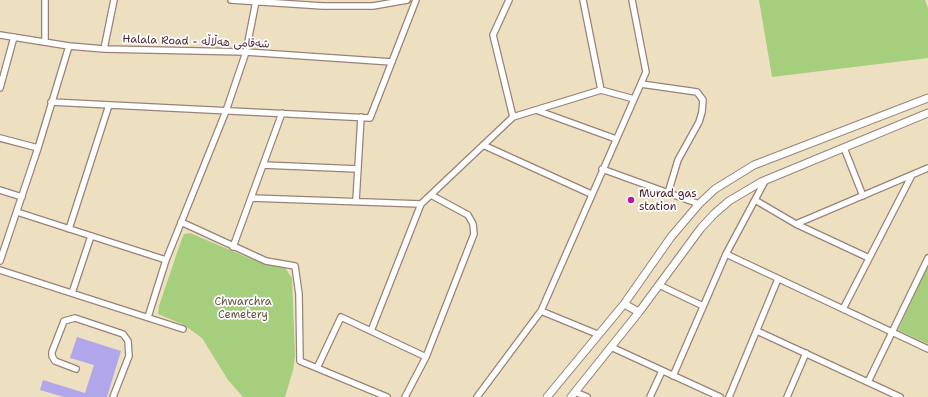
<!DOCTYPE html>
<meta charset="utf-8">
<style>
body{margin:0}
canvas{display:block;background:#ede0c0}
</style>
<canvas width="928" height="397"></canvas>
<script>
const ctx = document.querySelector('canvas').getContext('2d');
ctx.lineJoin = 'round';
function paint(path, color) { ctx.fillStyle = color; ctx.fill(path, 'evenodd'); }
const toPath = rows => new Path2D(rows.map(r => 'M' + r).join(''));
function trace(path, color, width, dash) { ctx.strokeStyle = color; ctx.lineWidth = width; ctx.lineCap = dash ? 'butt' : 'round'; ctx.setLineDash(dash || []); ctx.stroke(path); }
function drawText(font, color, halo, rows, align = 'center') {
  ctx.font = font + ' "Shantell Sans","Playpen Sans Arabic",sans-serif'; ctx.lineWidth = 3.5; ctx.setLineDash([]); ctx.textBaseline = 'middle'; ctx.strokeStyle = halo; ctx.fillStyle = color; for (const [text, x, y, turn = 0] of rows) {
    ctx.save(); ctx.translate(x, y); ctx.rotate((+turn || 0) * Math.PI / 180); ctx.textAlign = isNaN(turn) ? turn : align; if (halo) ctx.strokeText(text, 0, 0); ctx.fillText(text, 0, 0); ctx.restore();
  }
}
paint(toPath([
 [759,0,925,0,928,8,928,58,772,77],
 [190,233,251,259,285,268,292,278,295,356,293,370,285,397,243,397,228,380,202,338,184,325,158,314,159,306,181,241,184,234],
 [928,266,928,344,898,330]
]), '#a5cf7c');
paint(toPath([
 [77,337,121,351,107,397,64,397,40,390,43,380,85,393,94,365,70,358]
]), '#b2a6ea');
const minor = toPath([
 [45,0,45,42],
 [231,0,323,6,373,6,407,0],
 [509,0,493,35,513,117],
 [583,0,601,90,634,99],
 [0,35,69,46,104,49,246,52,392,62],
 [104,49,114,0],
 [641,84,697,92,703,100,702,112,699,122,678,160,668,193],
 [0,88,14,37],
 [51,102,370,118,416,0],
 [536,110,616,139],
 [0,138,38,148],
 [483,145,591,194],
 [844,148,863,196],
 [263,165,358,169],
 [602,169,699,204],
 [0,190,22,197],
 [251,198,421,204],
 [755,200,796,224,869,258],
 [356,201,361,117],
 [17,212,166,260],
 [181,222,266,261,295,266,299,294,300,361,387,397],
 [796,224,928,168],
 [69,229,109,105],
 [233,247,282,113],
 [726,254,928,349],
 [0,261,38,148,69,46],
 [0,270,183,329],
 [659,285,703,306],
 [72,293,91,236],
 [843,309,912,175],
 [541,311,597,334],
 [148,317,166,260,226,111,246,52,256,1],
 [371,331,421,204,513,117,601,90],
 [757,331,900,397],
 [611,347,720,397],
 [317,368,341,317,426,357],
 [76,369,55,361,52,356,52,352,64,321,75,318,123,334,128,341,129,356,113,397],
 [673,376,726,254,765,181],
 [868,382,928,258],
 [575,392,587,397],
 [405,397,426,357,474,234,473,224,468,215,431,195],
 [477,397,541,311,646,72,632,0],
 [650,397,662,371],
 [729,397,778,279],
 [787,397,806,353]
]);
const tertiary = toPath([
 [624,304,639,312],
 [547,397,624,304,671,237,699,204,715,189,754,165,928,98],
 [571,397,639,312,701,228,714,214,729,201,761,182,928,113]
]);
trace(minor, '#9c8076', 8);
trace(tertiary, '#9c8076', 9);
trace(minor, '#fff', 5.5);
trace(tertiary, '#fff', 7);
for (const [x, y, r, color] of [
 [631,200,4,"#b5179e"]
]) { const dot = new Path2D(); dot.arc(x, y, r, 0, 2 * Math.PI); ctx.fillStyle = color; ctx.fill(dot); trace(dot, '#fff', 1.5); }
drawText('11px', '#4a1f2b', '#fff', [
 ["Halala Road - شەقامی هەڵاڵە",196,42,2]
]);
drawText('11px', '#4a1f2b', '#fff', [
 ["Murad gas",639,194],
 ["station",639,207]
], 'left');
drawText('11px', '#655443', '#fff', [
 ["Chwarchra",243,302],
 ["Cemetery",243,315]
]);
</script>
